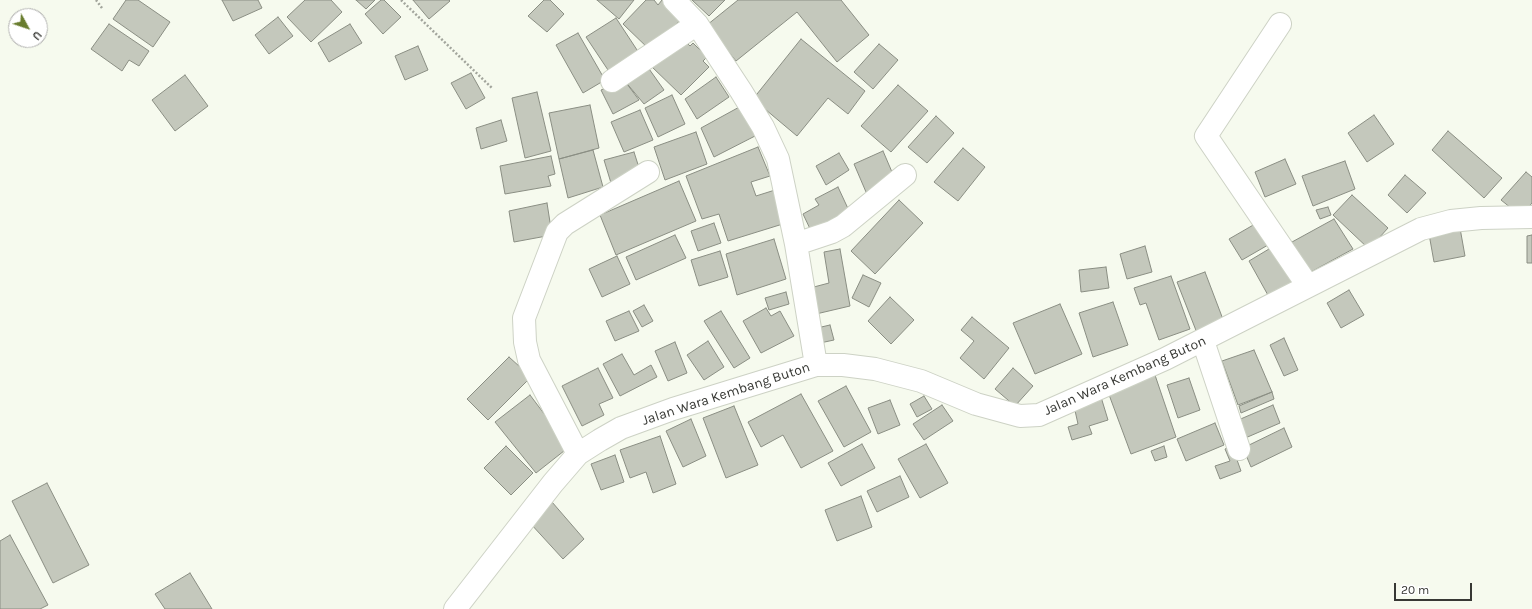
<!DOCTYPE html>
<style>
body{margin:0}
#map{position:relative;width:1532px;height:609px;overflow:hidden;background:#f6faee;font-family:Karla,sans-serif}
canvas{display:block}
.north{position:absolute;left:8px;top:8px;width:40px;height:40px;box-sizing:border-box;background:#fff;border:1px solid #afafae;border-radius:50%;rotate:130deg;font-size:11px;font-weight:700;line-height:16px;text-align:center;color:#373834}
.north::after{content:'';display:block;margin:auto;width:14px;height:18px;background:#687c2d;clip-path:polygon(50% 0,100% 100%,50% 72%,0 100%)}
.scale{position:absolute;left:1394px;top:583px;width:78px;height:18px;box-sizing:border-box;border:2px solid #373834;border-top:0;padding-left:5px;font-size:12px;line-height:14px;white-space:nowrap;color:#373834;-webkit-text-stroke:3px #fff;paint-order:stroke}
</style>
<div id="map">
<canvas width="1532" height="609"></canvas>
<div class="north">U</div>
<div class="scale">20 m</div>
</div>
<script>
const ctx = document.querySelector('canvas').getContext('2d');
ctx.lineJoin = 'round';
function paint(path, color) { ctx.fillStyle = color; ctx.fill(path, 'evenodd'); }
const toPath = rows => new Path2D(rows.map(r => 'M' + r).join(''));
function trace(path, color, width, dash) { ctx.strokeStyle = color; ctx.lineWidth = width; ctx.lineCap = dash ? 'butt' : 'round'; ctx.setLineDash(dash || []); ctx.stroke(path); }
function drawText(font, color, halo, rows, align = 'center') {
  ctx.font = font + ' Karla,sans-serif'; ctx.lineWidth = 3; ctx.setLineDash([]); ctx.textBaseline = 'middle'; ctx.strokeStyle = halo; ctx.fillStyle = color; for (const [text, x, y, turn = 0] of rows) {
    ctx.save(); ctx.translate(x, y); ctx.rotate((+turn || 0) * Math.PI / 180); ctx.textAlign = isNaN(turn) ? turn : align; if (halo) ctx.strokeText(text, 0, 0); ctx.fillText(text, 0, 0); ctx.restore();
  }
}
const building = toPath([
 [126,0,138,0,170,22,153,47,113,19,126,0],
 [222,0,258,0,262,8,233,21,222,0],
 [305,0,331,0,342,12,311,42,287,17,305,0],
 [356,0,375,0,366,9,356,0],
 [381,0,384,0,401,17,383,34,365,14,381,0],
 [413,0,449,0,450,1,429,19,413,0],
 [544,0,550,0,564,14,547,32,528,16,544,0],
 [597,0,634,0,619,19,597,0],
 [646,0,654,0,658,5,662,0,682,18,651,51,623,24,646,0],
 [692,0,725,0,709,16,692,0],
 [738,0,841,0,869,35,837,62,797,12,736,61,707,25,738,0],
 [278,17,293,36,269,54,255,35,278,17],
 [616,18,641,56,612,76,586,37,616,18],
 [109,24,149,51,139,66,129,60,122,71,91,49,109,24],
 [350,24,362,43,329,62,318,43,350,24],
 [578,33,605,80,583,93,556,45,578,33],
 [680,36,690,46,693,43,707,57,703,61,709,67,681,95,651,66,680,36],
 [801,39,865,91,848,114,828,98,797,136,753,99,801,39],
 [879,44,898,60,873,89,854,72,879,44],
 [418,46,428,70,405,80,395,56,418,46],
 [647,66,664,90,644,104,624,80,647,66],
 [471,73,485,98,466,109,451,83,471,73],
 [185,75,208,106,175,131,152,100,185,75],
 [716,77,729,97,697,119,685,99,716,77],
 [624,80,639,100,613,114,601,90,624,80],
 [898,85,928,111,891,152,861,126,898,85],
 [537,92,551,151,525,158,512,98,537,92],
 [672,95,685,124,658,137,645,108,672,95],
 [590,105,599,148,559,159,549,113,590,105],
 [743,105,757,135,714,157,701,128,743,105],
 [640,110,653,140,624,152,611,122,640,110],
 [1374,115,1394,144,1367,162,1348,133,1374,115],
 [936,116,954,133,927,163,908,147,936,116],
 [501,120,507,141,481,149,476,128,501,120],
 [1448,131,1502,178,1484,198,1432,150,1448,131],
 [696,132,707,164,665,180,654,147,696,132],
 [758,147,770,176,751,182,756,196,775,190,786,223,728,241,719,214,702,219,686,176,758,147],
 [963,148,985,167,958,201,934,182,963,148],
 [593,150,603,187,568,198,559,159,593,150],
 [883,151,895,179,866,192,854,164,883,151],
 [634,152,641,174,611,183,604,160,634,152],
 [839,153,849,170,826,185,816,166,839,153],
 [551,156,555,174,548,176,551,186,505,194,500,166,551,156],
 [1285,159,1296,184,1265,197,1255,172,1285,159],
 [1345,161,1355,189,1313,206,1302,176,1345,161],
 [1526,172,1532,177,1532,203,1521,216,1501,200,1526,172],
 [1405,175,1426,193,1407,213,1388,195,1405,175],
 [679,181,696,221,616,255,600,215,679,181],
 [838,187,851,215,813,235,803,214,819,205,815,199,838,187],
 [1352,195,1388,228,1369,249,1333,215,1352,195],
 [899,200,923,223,875,274,851,251,899,200],
 [547,203,552,235,514,242,509,211,547,203],
 [1328,207,1331,215,1320,219,1316,210,1328,207],
 [1334,219,1353,249,1309,273,1292,242,1334,219],
 [1262,220,1268,245,1242,260,1229,239,1262,220],
 [714,223,721,243,698,251,691,231,714,223],
 [1460,228,1465,256,1434,262,1429,234,1460,228],
 [675,235,686,258,636,280,626,257,675,235],
 [1532,235,1532,263,1527,263,1527,236,1532,235],
 [774,239,786,279,737,295,726,254,774,239],
 [1145,246,1152,272,1127,279,1120,254,1145,246],
 [1274,246,1295,281,1269,297,1249,261,1274,246],
 [840,249,850,306,816,314,810,288,829,283,824,252,840,249],
 [720,251,728,277,699,286,691,260,720,251],
 [617,256,630,284,602,297,589,269,617,256],
 [1106,267,1109,288,1081,292,1079,270,1106,267],
 [1205,272,1224,322,1197,333,1177,282,1205,272],
 [863,275,881,283,869,307,852,298,863,275],
 [1171,276,1190,329,1159,340,1146,303,1140,305,1134,288,1171,276],
 [1349,290,1364,315,1341,328,1327,303,1349,290],
 [786,292,789,304,769,310,765,298,786,292],
 [890,297,914,320,891,344,868,321,890,297],
 [1113,302,1128,345,1093,357,1079,313,1113,302],
 [1060,304,1082,354,1035,374,1013,323,1060,304],
 [644,305,653,321,642,327,633,311,644,305],
 [766,308,771,316,780,311,794,336,761,353,743,321,766,308],
 [629,311,639,331,615,341,606,321,629,311],
 [721,311,750,358,734,368,704,321,721,311],
 [972,317,1009,348,984,379,960,358,974,341,961,330,972,317],
 [830,325,834,340,820,343,817,328,830,325],
 [1284,338,1298,370,1284,376,1270,345,1284,338],
 [708,341,724,367,704,380,687,355,708,341],
 [675,342,687,373,668,381,655,351,675,342],
 [1254,350,1272,392,1238,405,1222,361,1254,350],
 [622,354,634,375,651,365,657,377,620,396,603,364,622,354],
 [509,357,531,377,488,420,467,399,509,357],
 [598,368,613,398,599,404,604,415,582,426,562,386,598,368],
 [1013,368,1033,386,1015,406,995,389,1013,368],
 [1155,375,1176,437,1131,454,1108,392,1155,375],
 [1189,378,1200,410,1178,418,1167,385,1189,378],
 [846,386,871,432,844,447,818,401,846,386],
 [1272,392,1274,399,1241,413,1239,406,1272,392],
 [801,394,833,451,801,468,783,435,761,447,748,422,801,394],
 [530,395,569,447,536,473,495,422,530,395],
 [924,396,932,409,917,417,910,404,924,396],
 [1101,397,1108,420,1089,426,1092,434,1072,440,1068,427,1078,424,1074,406,1101,397],
 [890,400,900,425,878,434,868,408,890,400],
 [942,405,953,421,924,440,913,424,942,405],
 [1273,405,1280,423,1243,439,1236,421,1273,405],
 [734,406,758,465,726,478,703,418,734,406],
 [691,419,706,456,683,467,666,431,691,419],
 [1215,423,1224,445,1186,461,1177,439,1215,423],
 [1284,428,1292,447,1251,467,1243,448,1284,428],
 [660,436,676,484,653,493,646,472,630,478,620,450,660,436],
 [862,444,875,468,841,486,828,463,862,444],
 [926,444,948,483,920,498,898,459,926,444],
 [506,446,533,473,511,495,484,468,506,446],
 [1164,446,1167,457,1155,461,1151,451,1164,446],
 [1232,446,1241,471,1220,479,1215,466,1230,461,1225,449,1232,446],
 [615,455,624,482,601,490,591,464,615,455],
 [900,476,909,497,877,512,867,491,900,476],
 [47,483,89,565,53,583,12,501,47,483],
 [861,496,872,527,837,541,825,510,861,496],
 [552,502,584,539,563,559,530,523,552,502],
 [10,535,48,605,40,609,0,609,0,541,10,535],
 [190,573,212,609,165,609,155,594,190,573]
]);
paint(building, '#c4c8bc');
trace(building, '#8a8e83', 1);
const minor = toPath([
 [674,0,697,24,741,91,763,127,778,159,796,244,816,365],
 [1280,24,1206,136,1308,286],
 [612,81,697,24],
 [796,244,832,232,843,226,905,175],
 [1203,341,1239,449],
 [578,454,529,360,525,342,524,318,557,232,565,224,648,172],
 [455,609,553,483,578,454,600,440,621,428,673,409,816,365,843,365,875,369,921,381,976,404,1020,416,1039,415,1165,359,1421,229,1451,221,1481,218,1532,217]
]);
trace(minor, '#cdd2c5', 24);
trace(toPath([
 [96,0,102,8],
 [401,0,493,89]
]), '#a2a59c', 2.5, [2, 2]);
trace(minor, '#fff', 22);
drawText('14px', '#373834', '#fff', [
 ["Jalan Wara Kembang Buton",1125,376,-24],
 ["Jalan Wara Kembang Buton",726,394,-18]
]);
</script>
